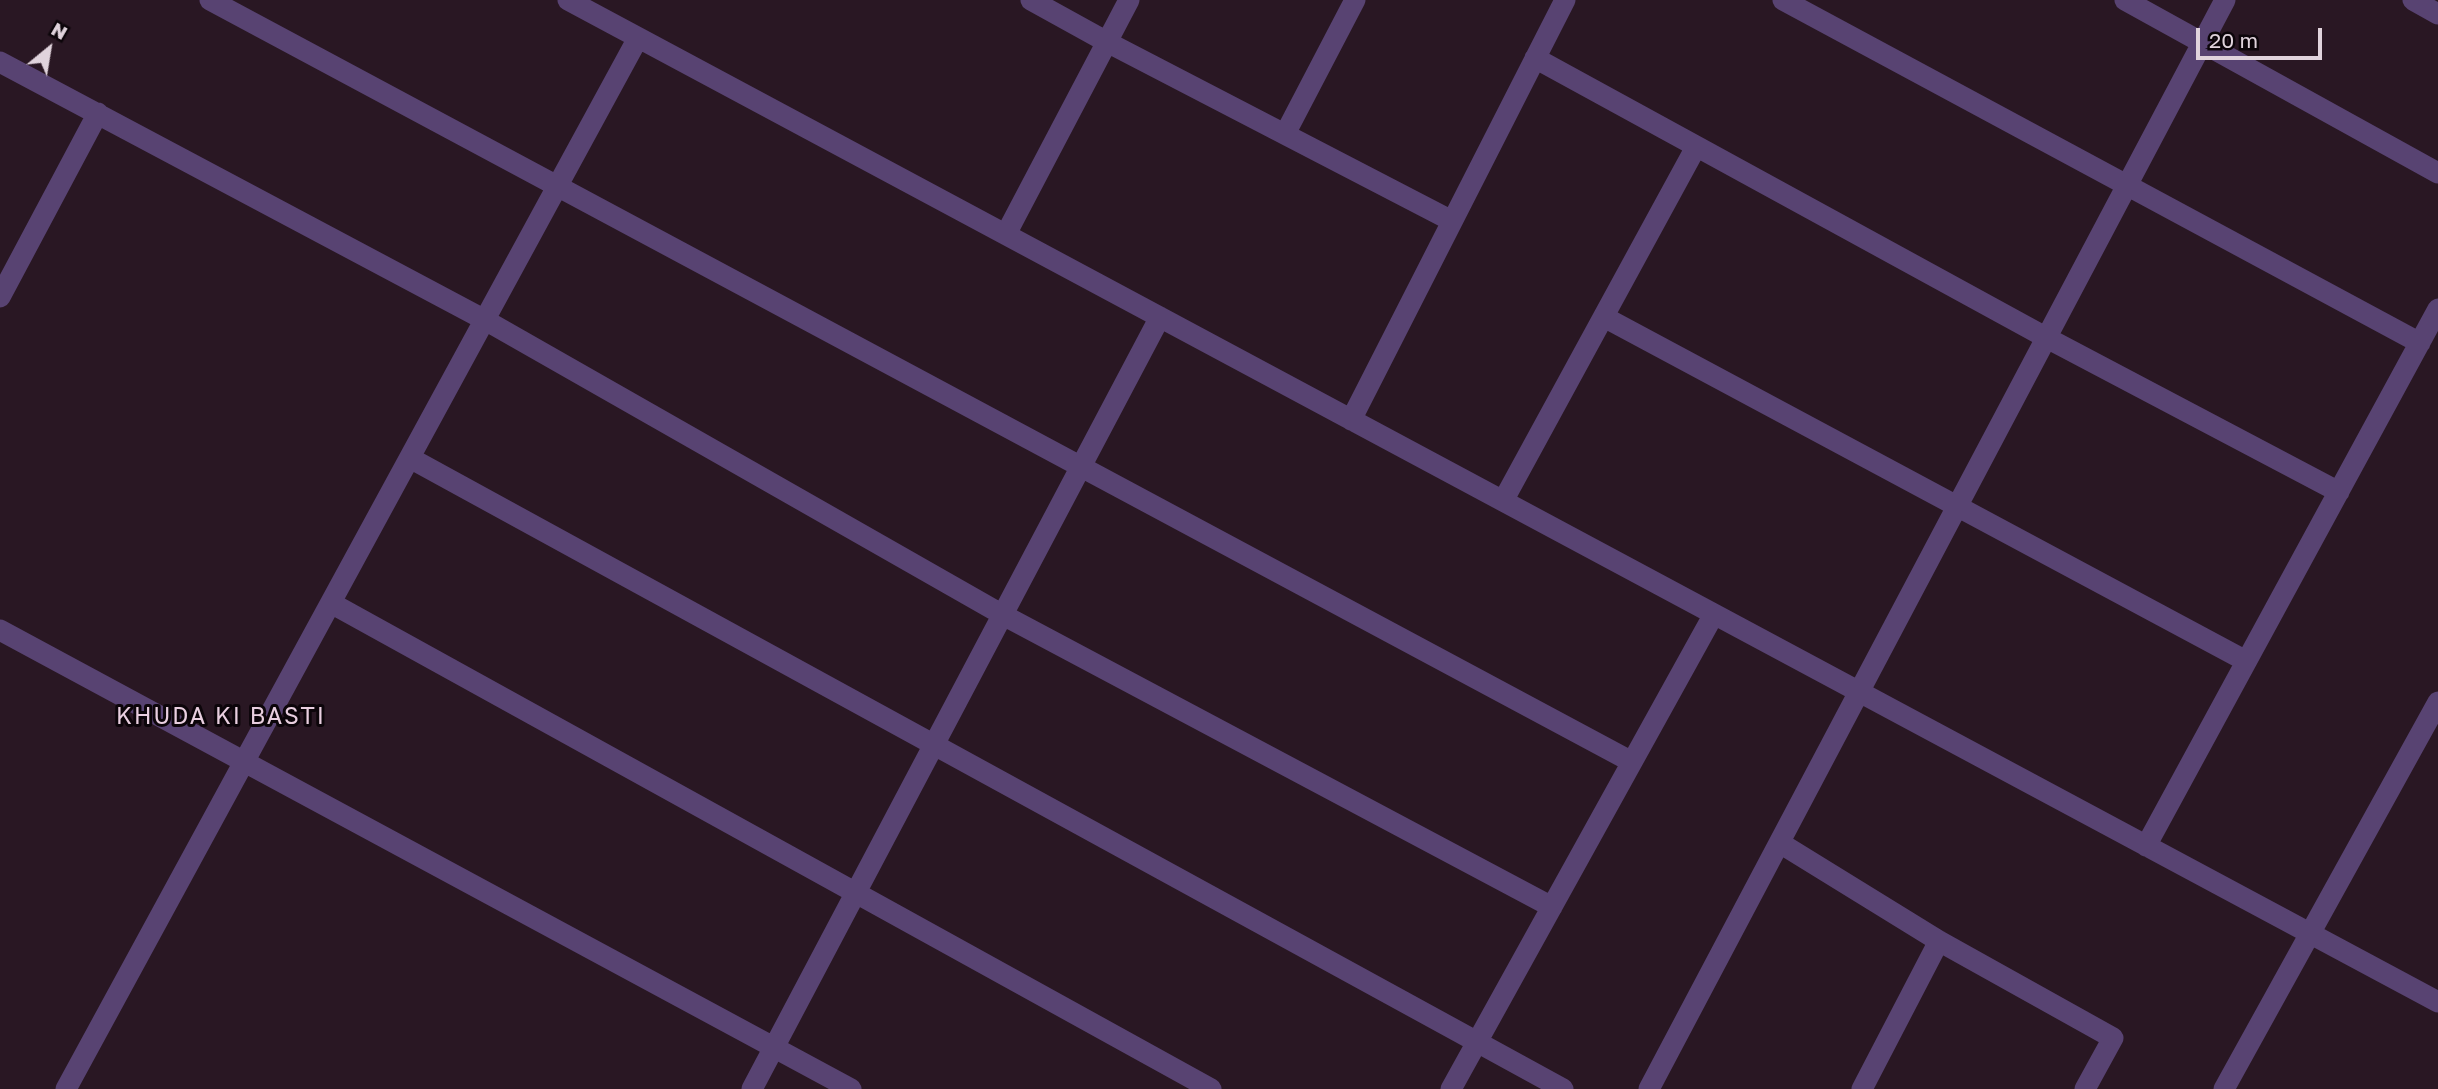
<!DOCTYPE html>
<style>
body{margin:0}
#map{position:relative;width:2438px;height:1089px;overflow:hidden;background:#291723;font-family:"Golos Text",sans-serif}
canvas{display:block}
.north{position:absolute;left:14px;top:14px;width:70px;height:70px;-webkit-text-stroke:5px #0c050a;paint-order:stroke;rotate:30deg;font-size:19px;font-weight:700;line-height:28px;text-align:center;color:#e0d3dc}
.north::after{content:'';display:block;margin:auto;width:24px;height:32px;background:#e0d3dc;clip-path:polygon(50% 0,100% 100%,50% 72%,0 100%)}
.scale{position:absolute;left:2196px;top:28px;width:126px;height:32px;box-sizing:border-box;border:4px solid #e0d3dc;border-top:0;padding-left:9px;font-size:21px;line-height:24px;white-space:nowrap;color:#e0d3dc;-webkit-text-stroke:5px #0c050a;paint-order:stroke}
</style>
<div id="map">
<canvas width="2438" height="1089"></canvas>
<div class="north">N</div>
<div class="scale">20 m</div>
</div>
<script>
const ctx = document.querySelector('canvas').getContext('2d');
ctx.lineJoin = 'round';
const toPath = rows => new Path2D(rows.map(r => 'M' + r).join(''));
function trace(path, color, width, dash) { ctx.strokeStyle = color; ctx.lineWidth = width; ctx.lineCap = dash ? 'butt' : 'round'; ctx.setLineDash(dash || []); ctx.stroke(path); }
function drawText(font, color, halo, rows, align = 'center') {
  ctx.font = font + ' "Golos Text",sans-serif'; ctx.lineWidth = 6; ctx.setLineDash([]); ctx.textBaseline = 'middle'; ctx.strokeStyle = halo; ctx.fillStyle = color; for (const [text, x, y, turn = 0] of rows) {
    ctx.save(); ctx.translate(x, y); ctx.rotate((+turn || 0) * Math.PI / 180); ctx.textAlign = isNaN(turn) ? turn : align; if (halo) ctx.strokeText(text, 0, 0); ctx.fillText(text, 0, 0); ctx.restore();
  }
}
trace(toPath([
 [210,0,1632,762],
 [568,0,2438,1002],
 [1031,0,1107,42,1452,221],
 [1783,0,2420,343],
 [2125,0,2438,173],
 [2413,0,2438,14],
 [1535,58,2047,338,2339,492],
 [0,62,485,320,1003,615,1552,907],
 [1285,134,1355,0],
 [1006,234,1129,0],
 [0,297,98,113],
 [1604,317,2246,661],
 [1351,420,1565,0],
 [410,458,1563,1089],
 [1503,501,1696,147],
 [331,603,1211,1089],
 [0,630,851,1089],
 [1780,843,1939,941,2113,1038,2085,1089],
 [2146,846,2438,309],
 [66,1089,638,38],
 [752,1089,1160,317],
 [1451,1089,1714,614],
 [1649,1089,2225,0],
 [1862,1089,1939,941],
 [2224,1089,2438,702]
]), '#584372', 21);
ctx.letterSpacing = '2px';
drawText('23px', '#e9cfe0', '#0c050a', [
 ["KHUDA KI BASTI",221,717]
]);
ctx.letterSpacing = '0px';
</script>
